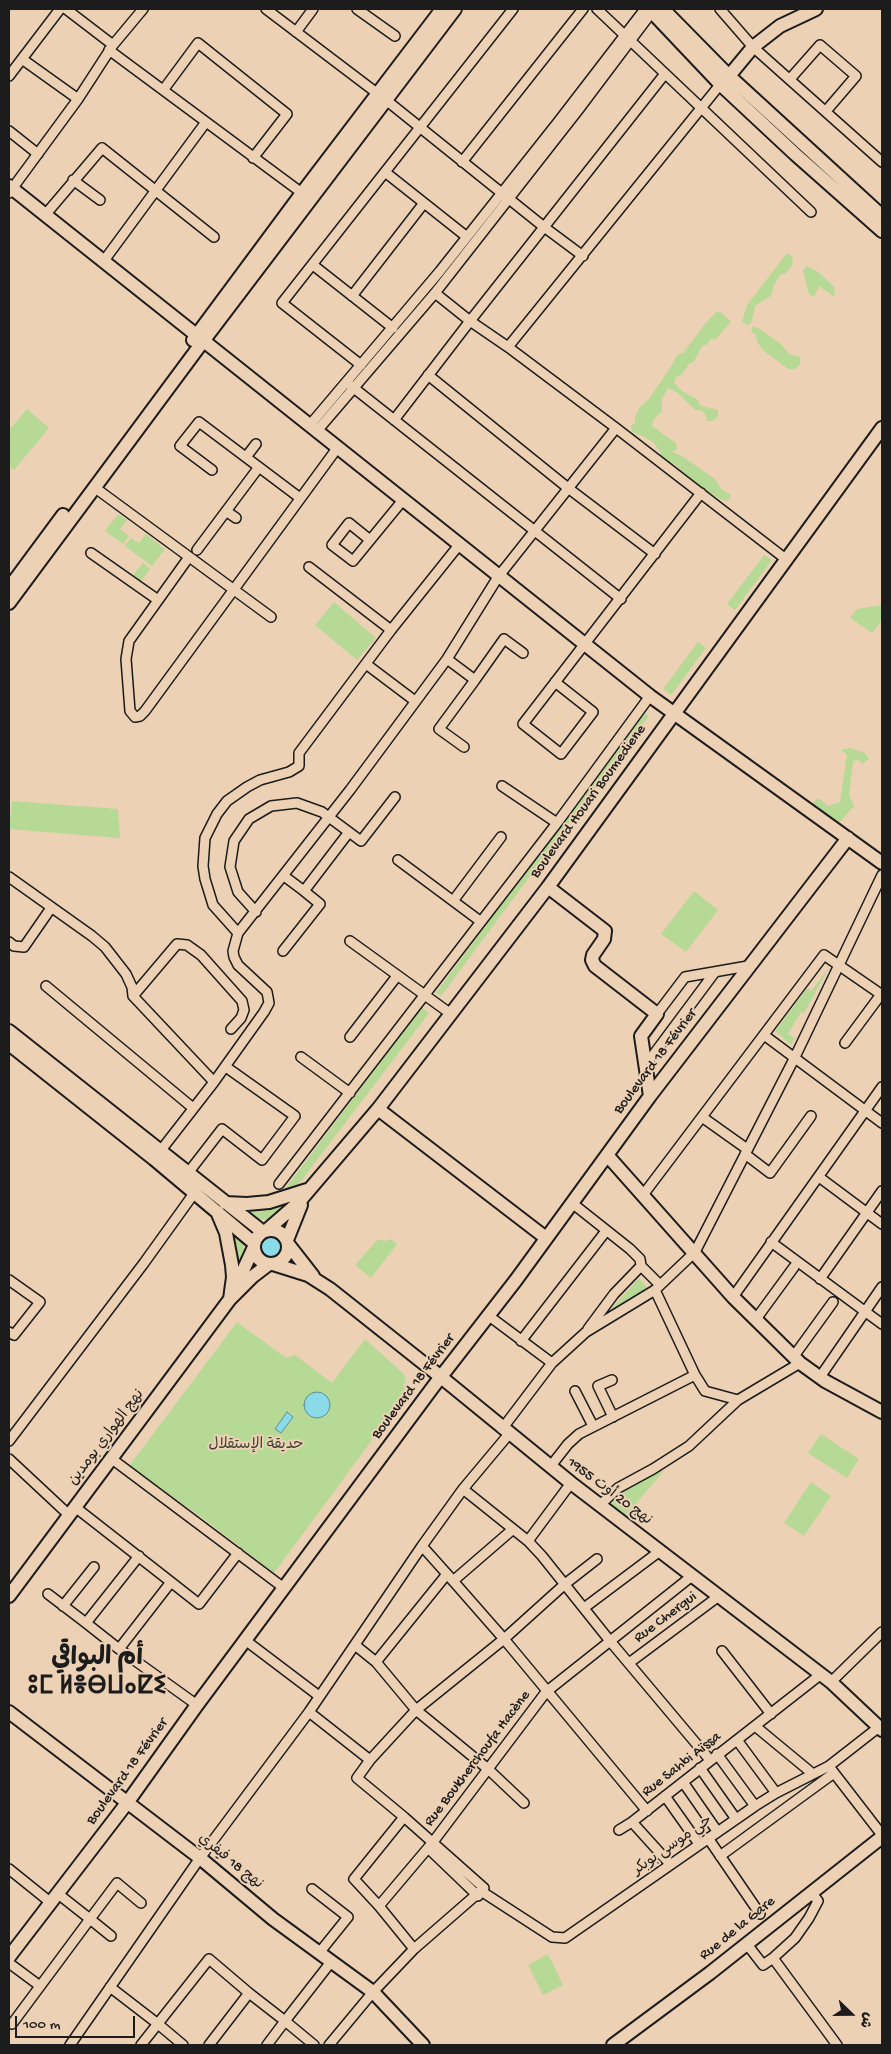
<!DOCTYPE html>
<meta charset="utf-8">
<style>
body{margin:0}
#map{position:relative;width:891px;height:2054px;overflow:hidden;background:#edd1b4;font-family:"Gochi Hand","Playpen Sans Arabic",sans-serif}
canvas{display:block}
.frame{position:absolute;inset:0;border:10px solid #1c1c1c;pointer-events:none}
.north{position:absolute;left:826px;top:1989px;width:50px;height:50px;-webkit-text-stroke:4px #edd1b4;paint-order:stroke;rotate:112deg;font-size:14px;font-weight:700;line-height:20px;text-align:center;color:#1c1c1c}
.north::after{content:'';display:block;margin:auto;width:18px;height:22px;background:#1c1c1c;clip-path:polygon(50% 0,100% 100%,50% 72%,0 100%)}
.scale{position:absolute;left:15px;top:2016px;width:120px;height:22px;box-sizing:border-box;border:2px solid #1c1c1c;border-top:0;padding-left:6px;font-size:15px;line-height:18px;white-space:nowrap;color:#1c1c1c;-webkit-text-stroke:4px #edd1b4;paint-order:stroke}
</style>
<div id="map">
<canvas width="891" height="2054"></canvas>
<div class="frame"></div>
<div class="north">ش</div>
<div class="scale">100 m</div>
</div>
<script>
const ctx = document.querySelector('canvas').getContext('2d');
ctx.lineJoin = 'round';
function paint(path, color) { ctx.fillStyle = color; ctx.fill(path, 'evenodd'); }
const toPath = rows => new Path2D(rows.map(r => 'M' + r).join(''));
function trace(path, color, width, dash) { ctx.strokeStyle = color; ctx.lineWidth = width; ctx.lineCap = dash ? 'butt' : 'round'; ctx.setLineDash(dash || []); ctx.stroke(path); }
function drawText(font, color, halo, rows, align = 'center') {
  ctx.font = font + ' "Gochi Hand","Playpen Sans Arabic","Noto Sans Tifinagh",sans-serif'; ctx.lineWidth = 4; ctx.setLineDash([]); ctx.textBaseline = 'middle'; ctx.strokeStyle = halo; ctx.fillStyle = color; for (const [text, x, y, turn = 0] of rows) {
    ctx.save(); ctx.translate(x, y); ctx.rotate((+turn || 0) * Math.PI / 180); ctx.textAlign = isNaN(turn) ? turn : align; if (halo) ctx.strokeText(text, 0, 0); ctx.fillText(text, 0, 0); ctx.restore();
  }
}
paint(toPath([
 [787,253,792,256,793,262,791,267,786,273,780,275,774,285,771,296,755,306,752,321,748,325,742,322,747,305],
 [806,266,817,271,830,283,834,287,835,294,833,296,819,286,814,297,809,294,803,271],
 [717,311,723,314,731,322,716,339,710,339,708,344,702,346,694,362,689,364,682,374,676,377,674,383,682,391,698,400,701,406,718,410,718,416,713,421,707,421,705,414,701,410,695,410,678,393,668,388,662,399,662,411,653,420,652,426,676,443,677,449,672,452,682,456,715,479,721,489,731,495,728,501,722,500,701,488,674,464,663,460,660,454,661,453,654,443,643,436,632,432,631,426,635,423,635,417,640,407,648,400,672,365,677,355,683,353,705,324],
 [753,326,758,328,781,344,789,354,800,357,801,360,799,366,794,369,788,369,764,351,757,342,756,335,751,332],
 [27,409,49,428,14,470,9,466,9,430],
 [118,514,127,520,120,529,129,536,123,544,105,531],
 [146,534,165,549,152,566,125,546,131,538,139,543],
 [764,555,772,560,735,610,727,604],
 [143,563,150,569,141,581,133,575],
 [334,602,376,638,357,660,315,625],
 [882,605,882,620,872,633,850,618,857,609],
 [698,642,706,648,671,695,663,689],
 [643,712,649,716,441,996,436,993],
 [850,748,865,753,869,759,862,764,859,760,853,761,849,795,854,806,839,823,812,803,818,798,828,806,840,802,847,755,841,750],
 [12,801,118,809,120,838,9,829],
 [694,891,718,910,686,952,661,934],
 [829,968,804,1013,801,1012,788,1034,795,1038,791,1045,775,1031,807,988,811,991],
 [422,1007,429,1013,298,1185,282,1193],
 [293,1200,273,1218,267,1220,258,1219,242,1211,264,1208],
 [231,1227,241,1237,246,1253,238,1275],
 [378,1239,385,1241,391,1239,397,1244,371,1278,355,1265],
 [639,1278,649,1290,605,1316],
 [237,1322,286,1358,295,1355,332,1383,365,1339,404,1374,406,1383,403,1384,406,1394,274,1573,204,1519,129,1466],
 [821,1434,859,1459,847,1478,808,1453],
 [659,1469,663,1472,626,1515,608,1502,619,1490],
 [811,1482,831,1496,804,1536,784,1523],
 [548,1954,563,1985,543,1995,528,1965]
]), '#b6da95');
const water = toPath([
 '257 1246a12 12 0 1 1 24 0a12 12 0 1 1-24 0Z',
 '304 1405a13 13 0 1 1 26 0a13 13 0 1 1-26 0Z',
 [287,1412,293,1417,281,1433,275,1429,287,1412]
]);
paint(water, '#8adae7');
trace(water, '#5e8e96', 1);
const street = toPath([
 [66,9,113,45],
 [266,9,386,100,544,227,583,256],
 [357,9,395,36],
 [597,9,811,212],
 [720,9,753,47,882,162],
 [296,32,313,9],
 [109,50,306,196],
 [22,59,78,99],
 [9,76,60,9],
 [790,79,820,45,856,76,826,111],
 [164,89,198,43,287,114,253,158],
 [9,131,38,154],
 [462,162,583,9],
 [385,172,467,237],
 [73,180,100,200],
 [9,193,78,99,113,45,143,9],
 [45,215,102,148,214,237],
 [103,262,206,122],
 [313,265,393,328],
 [435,293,470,321,508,347,616,428,787,560],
 [352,296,424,203],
 [508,347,723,81],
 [361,365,282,303,513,9],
 [428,375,568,488,655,554],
 [350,385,621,599],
 [394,420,470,321,664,75],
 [309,426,440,271,558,122,645,9],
 [316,432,435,293,579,109,652,12],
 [246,457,256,444],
 [212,470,180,446,199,422,300,498],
 [94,487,271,617],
 [226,511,236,518],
 [370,540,349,523,332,545,353,561,403,500],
 [197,550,259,467],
 [91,553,158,600],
 [189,557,129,641,126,659,130,711,135,717,140,716,145,711,338,447],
 [309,567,391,630],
 [447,659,475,680,504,639,523,653],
 [366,664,415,701],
 [555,682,593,712,561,754,523,724,701,493],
 [464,747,439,729,475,680],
 [502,786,557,823],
 [398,860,480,921],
 [284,876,304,891,349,832],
 [9,877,92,936,105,947,126,974,132,987,133,996,214,1082,158,1154],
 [453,901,501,837],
 [256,912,238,892,230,867,234,841,249,819,271,806,297,803,322,812,361,841,395,797],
 [238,933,213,905,205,879,203,866,205,838,217,814,227,801,247,787,260,780,289,772,299,766,299,753,391,630,459,545],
 [350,941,451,1014],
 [9,942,14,946,24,947,51,908],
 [283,951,320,904,304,891],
 [46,986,193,1108],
 [133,996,177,944,187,945,201,955,242,1001,244,1010,241,1018,231,1029],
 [657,1014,685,977,748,966],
 [764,1035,882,1123],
 [350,1037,397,976],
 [845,1043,882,993],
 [301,1057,350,1093],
 [645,1066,715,972],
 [214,1082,264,1012,269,1003,267,992,238,965,234,957,233,951,238,933,350,790,447,659,498,577,616,428],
 [702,1117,747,1149],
 [745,1154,770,1173,811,1116],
 [188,1173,222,1129,262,1160,295,1116,226,1067],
 [819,1177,882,1224],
 [279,1184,557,823,650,696],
 [643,1195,824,955,882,995],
 [572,1203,630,1249,640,1259,641,1266,660,1285],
 [771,1242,882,1324],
 [820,1279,882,1191],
 [9,1280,40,1302,14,1335,9,1332],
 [655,1290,695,1375,705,1391,738,1400,800,1363],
 [733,1297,882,1087],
 [489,1316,552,1363,586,1332,655,1290,695,1252,795,1057,882,875],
 [756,1319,794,1267],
 [588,1329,614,1294,641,1266],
 [521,1341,606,1231],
 [794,1356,833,1302],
 [820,1377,882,1287],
 [612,1380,598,1386,613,1417],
 [575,1391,593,1426],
 [502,1429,552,1363],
 [9,1441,144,1263,195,1192],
 [9,1459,69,1515],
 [112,1459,284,1588],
 [550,1467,568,1444,579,1434,695,1375],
 [463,1489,528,1541,542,1556,610,1641,710,1760],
 [599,1506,618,1488,653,1469,689,1446,738,1400],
 [75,1507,171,1582,119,1649,197,1705],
 [528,1541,571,1483],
 [597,1559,565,1584,504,1639,647,1811],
 [453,1581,512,1530],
 [171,1582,199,1604,238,1553],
 [48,1594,86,1623],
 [63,1606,94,1567],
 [584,1608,660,1551],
 [245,1640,319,1696],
 [355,1645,376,1662,416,1710,504,1639,447,1574],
 [119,1649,86,1623,139,1556],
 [722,1651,771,1714],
 [376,1662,447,1574,422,1546],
 [629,1663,719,1596],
 [831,1682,882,1632],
 [309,1712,370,1760,357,1778,404,1817],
 [755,1726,813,1774],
 [737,1740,776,1793],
 [717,1754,755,1806],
 [370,1760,416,1710,488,1769,524,1803],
 [700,1768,736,1819],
 [831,1769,882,1835],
 [683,1782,717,1831],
 [665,1796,699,1844],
 [632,1822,670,1864],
 [619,1830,632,1822,820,1675],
 [708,1838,760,1914],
 [428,1848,478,1896],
 [720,1856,834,1773],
 [9,1869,50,1902],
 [312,1889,348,1917,319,1953],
 [481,1891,552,1937,565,1938,755,1806,776,1793,829,1766,879,1727],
 [57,1893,90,1919,117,1883,141,1903],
 [379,1906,433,1842,546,1692,692,1576],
 [746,1943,763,1965,773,1958,795,1938,809,1918,818,1901,811,1892],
 [773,1958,837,2045],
 [9,1963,40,1986],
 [110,1987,158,2024,183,2045],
 [249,1993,285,2021,331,1962],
 [12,2024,90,1919,111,1936],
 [70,2045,200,1858,309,1712,422,1546,463,1489,509,1434],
 [141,2045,209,1959,249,1993,209,2045],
 [267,2045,285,2021,314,2045],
 [329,2045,373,1992,414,1949,484,1888,404,1817,354,1879,379,1906,414,1949]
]);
const secondary = toPath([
 [649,9,720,84,795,154,882,231],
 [663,9,729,76,882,216],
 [729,76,753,47,780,26,816,9],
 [9,186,650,696,882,863],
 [193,340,302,193,442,9],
 [9,588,63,515],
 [9,603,204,340,455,9],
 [548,887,605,931,604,939,593,955,592,960,595,966,657,1014,641,1036,650,1096],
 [9,1031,263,1232],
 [9,1044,154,1159,254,1243],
 [378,1109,546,1238],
 [607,1155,733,1297,800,1363,825,1381,882,1412],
 [225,1203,247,1204,269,1202,307,1190],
 [218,1214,226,1233,232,1265,233,1277,230,1299],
 '254 1247a17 17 0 1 1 34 0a17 17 0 1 1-34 0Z',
 [267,1230,298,1203,378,1109,548,887,882,428],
 [287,1240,301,1205],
 [288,1244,313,1276],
 [273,1264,308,1275,330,1289,441,1377,571,1483,831,1682,882,1730],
 [235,1288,254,1247],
 [9,1596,230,1299,252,1277,269,1264],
 [9,1712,200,1858,273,1919,373,1992,423,2045],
 [9,1957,127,1803,197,1705,433,1387,516,1280,650,1096,848,838],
 [613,2045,710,1973,882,1837]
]);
trace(street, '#1c1c1c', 12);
trace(secondary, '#1c1c1c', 16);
trace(street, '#edd1b4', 9);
trace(secondary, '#edd1b4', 12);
drawText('15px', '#1c1c1c', '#edd1b4', [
 ["Boulevard Houari Boumediene",589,802,-54],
 ["Boulevard 18 Février",656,1062,-53],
 ["Boulevard 18 Février",414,1387,-53],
 ["نهج الهواري بومدين",107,1438,-53],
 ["نهج 20 أوت 1955",609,1492,37],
 ["Rue Chergui",666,1618,-37],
 ["Rue Boukherchoufa Hacène",478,1759,-53],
 ["Rue Sahbi Aïssa",682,1765,-38],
 ["Boulevard 18 Février",128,1772,-54],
 ["حي موسى بوبكر",673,1846,-35],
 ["نهج 18 فيفري",230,1862,39],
 ["Rue de la Gare",738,1929,-39]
]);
drawText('15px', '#3b4234', '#edd1b4', [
 ["حديقة الإستقلال",256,1446]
]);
drawText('bold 25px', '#1c1c1c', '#edd1b4', [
 ["أم البواقي",97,1660],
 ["ⵓⵎ ⵍⴻⴱⵡⴰⵇⵉ",97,1689]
]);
</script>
